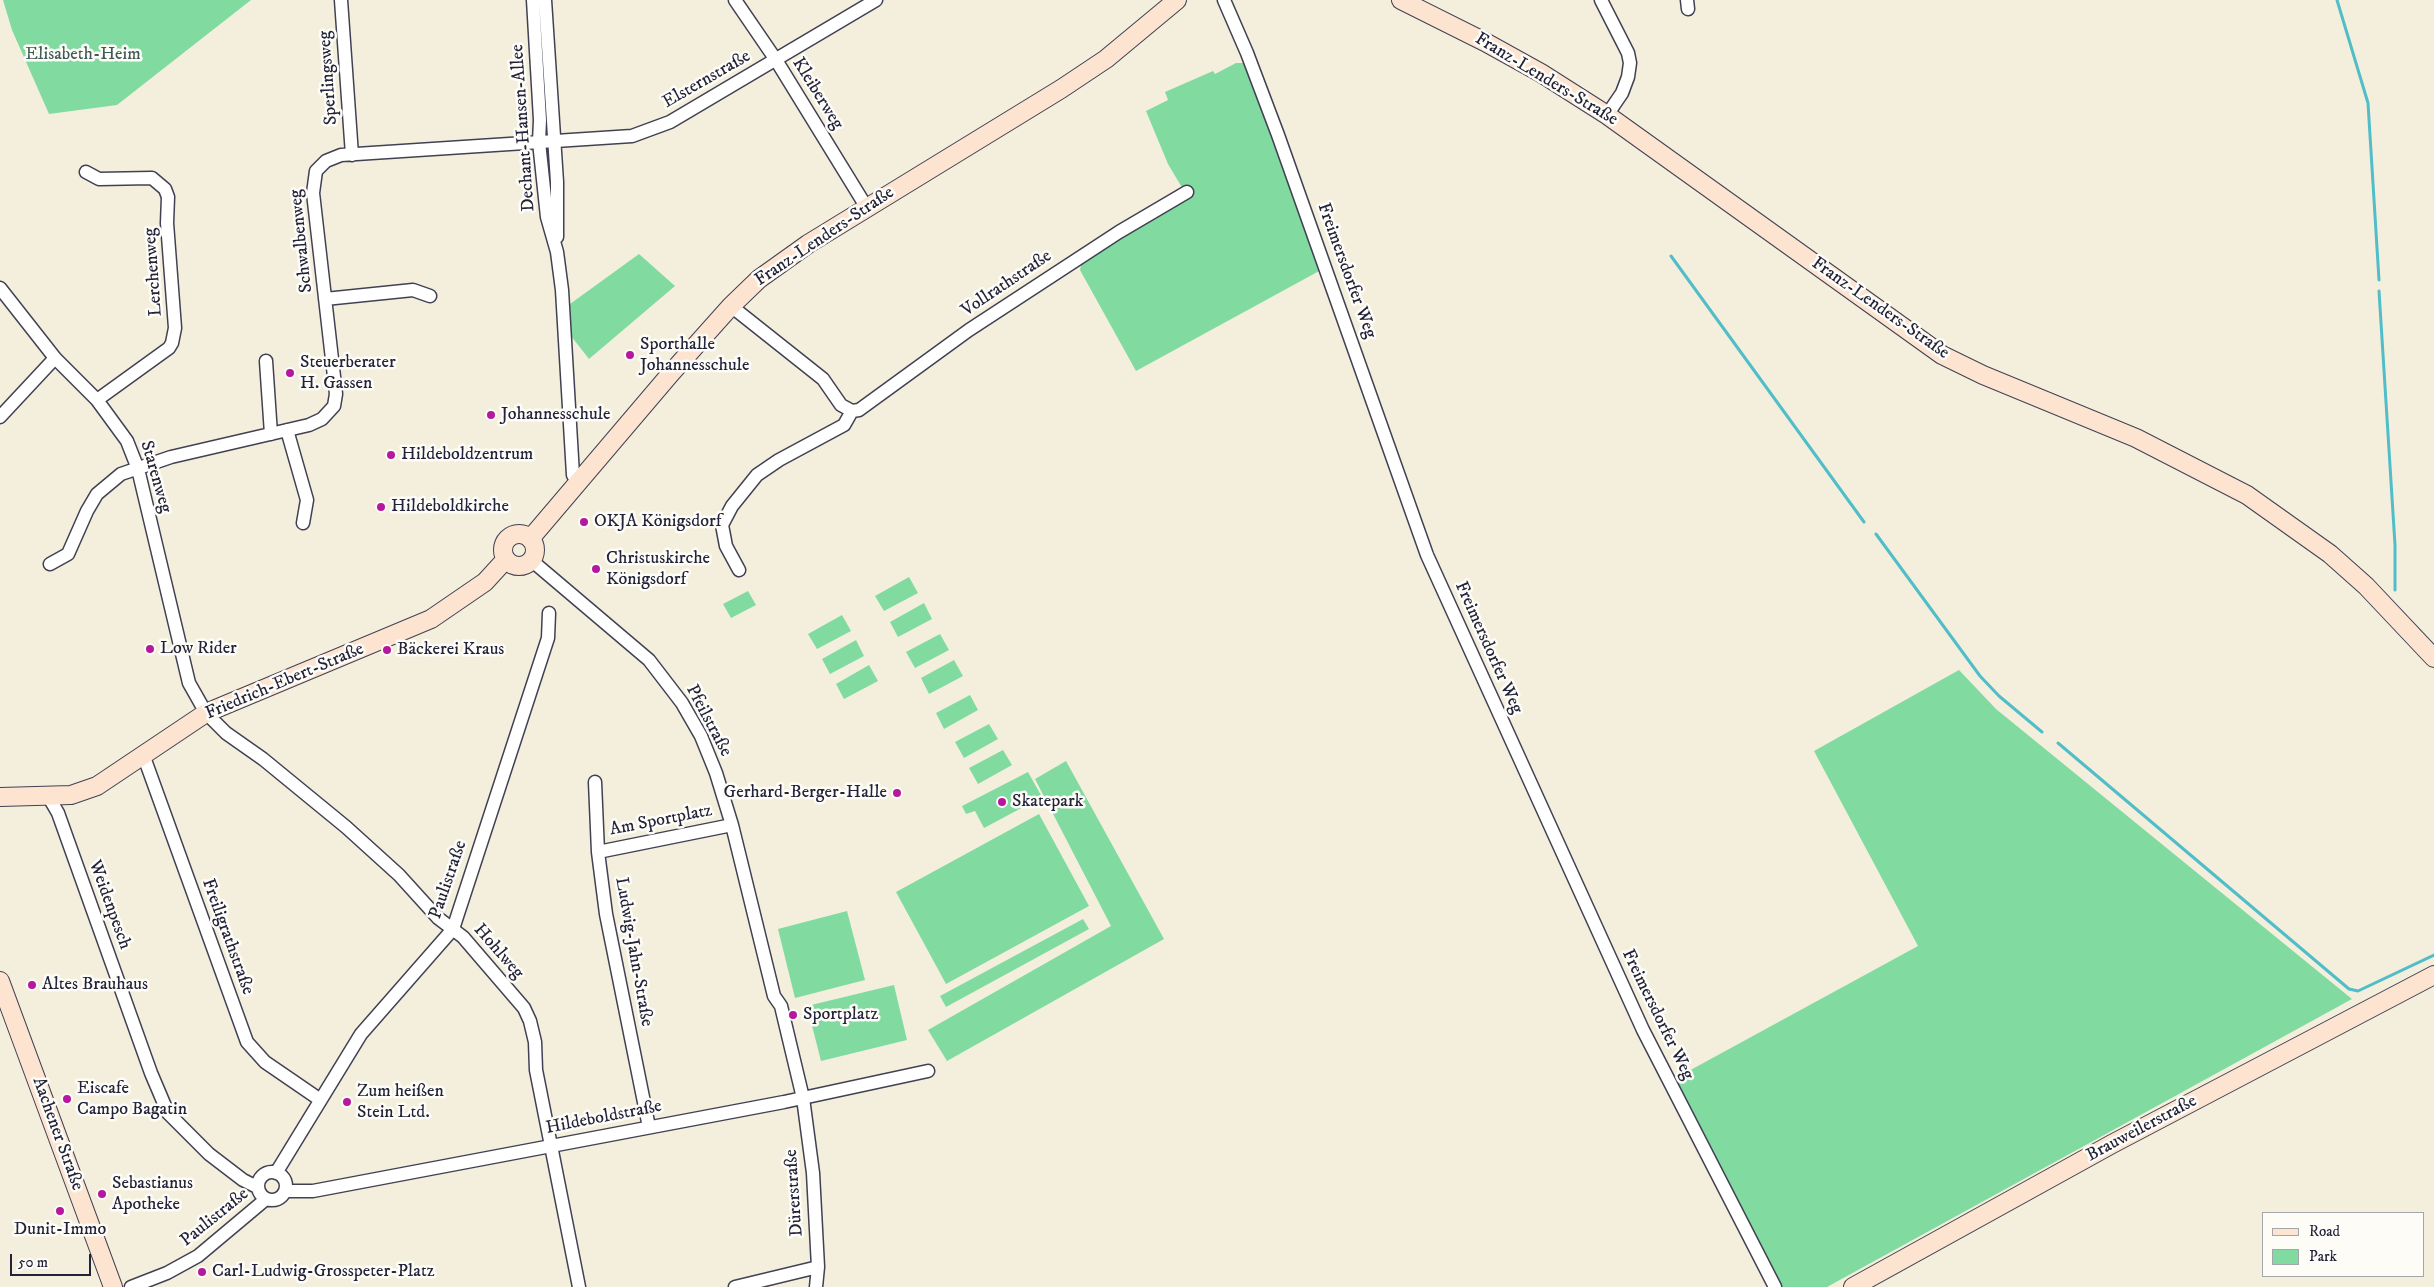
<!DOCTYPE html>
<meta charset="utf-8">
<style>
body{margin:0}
#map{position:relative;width:2434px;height:1287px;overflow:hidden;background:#f3efdc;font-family:"IM FELL DW Pica",serif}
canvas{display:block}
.legend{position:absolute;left:2262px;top:1212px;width:162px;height:65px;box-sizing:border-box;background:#fdfcf7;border:1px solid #a5a5ac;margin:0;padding:6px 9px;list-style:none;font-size:15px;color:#22223b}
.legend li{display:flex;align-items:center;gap:10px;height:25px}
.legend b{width:25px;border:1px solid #a5a5ac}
.scale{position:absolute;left:10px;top:1254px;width:81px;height:22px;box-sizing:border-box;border:2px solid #22223b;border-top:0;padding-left:6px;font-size:15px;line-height:18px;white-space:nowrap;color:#22223b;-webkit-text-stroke:4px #fdfcf7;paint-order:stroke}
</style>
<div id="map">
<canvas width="2434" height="1287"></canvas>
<ul class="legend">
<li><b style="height:6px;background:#fde4d1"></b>Road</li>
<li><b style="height:14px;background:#81dba0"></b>Park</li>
</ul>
<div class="scale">50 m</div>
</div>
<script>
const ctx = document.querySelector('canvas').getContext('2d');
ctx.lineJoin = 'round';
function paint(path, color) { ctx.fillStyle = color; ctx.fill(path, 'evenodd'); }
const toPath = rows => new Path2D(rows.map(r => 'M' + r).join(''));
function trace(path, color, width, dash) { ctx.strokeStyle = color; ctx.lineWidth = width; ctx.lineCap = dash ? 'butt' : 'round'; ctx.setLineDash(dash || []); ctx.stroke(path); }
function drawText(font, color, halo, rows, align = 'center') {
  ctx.font = font + ' "IM FELL DW Pica",serif'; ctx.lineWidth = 5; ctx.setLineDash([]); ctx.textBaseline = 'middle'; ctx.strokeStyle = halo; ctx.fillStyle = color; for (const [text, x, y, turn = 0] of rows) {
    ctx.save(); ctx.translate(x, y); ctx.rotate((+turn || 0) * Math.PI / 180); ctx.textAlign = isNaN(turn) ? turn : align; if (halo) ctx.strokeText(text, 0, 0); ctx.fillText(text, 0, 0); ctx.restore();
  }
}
paint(toPath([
 [3,0,251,0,117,105,49,114,12,30],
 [1236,63,1244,63,1265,116,1321,270,1136,371,1080,270,1082,261,1187,196,1168,164,1146,111,1168,100,1165,92,1213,71,1215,74],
 [639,254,675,286,589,359,571,336,570,304],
 [909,577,918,593,884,611,875,596],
 [748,591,756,605,731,618,723,604],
 [924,603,932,619,898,637,890,622],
 [842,615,851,631,817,649,808,634],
 [940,634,949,650,915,668,906,652],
 [856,640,864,656,830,674,822,659],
 [954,660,963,676,929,694,921,678],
 [869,665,878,681,844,699,836,684],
 [1959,670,1996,709,2352,999,1827,1287,1780,1287,1674,1079,1918,946,1814,751],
 [970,695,978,710,944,729,936,713],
 [989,724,998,739,964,758,955,742],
 [1003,750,1012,765,978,784,969,768],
 [1066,761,1164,939,947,1061,928,1030,1111,926,1035,779],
 [1028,772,1042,797,984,828,975,811,966,814,962,806],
 [1039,814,1089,906,946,984,896,892],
 [847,911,865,980,795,998,778,929],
 [1083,919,1089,929,946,1007,940,996],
 [894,985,907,1040,821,1061,807,1006]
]), '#81dba0');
trace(toPath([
 [2337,0,2368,103,2379,280],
 [1671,256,1864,522],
 [2379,291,2395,545,2395,590],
 [1876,534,1980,676,1999,696,2042,732],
 [2058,743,2349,989,2358,991,2434,955]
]), '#50bdc8', 3);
const street = toPath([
 [341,0,352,155],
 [533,0,540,120,539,142,547,217,557,252,562,290,573,475,578,483],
 [545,0,557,182,557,237],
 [735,0,776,60,867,208],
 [1224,0,1247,53,1278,135,1427,555,1643,1030,1775,1287],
 [1601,0,1628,53,1630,63,1628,77,1622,93,1607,115],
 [1687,0,1688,9],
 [86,172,99,179,152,178,165,189,168,197,167,223,175,328,172,343,169,348,97,400],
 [0,288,55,358,97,400,127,441,138,469,189,683,206,713,226,733,263,759,346,827,399,875,438,918,463,937,524,1008,530,1021,535,1042,536,1070,579,1287],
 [325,299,413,290,430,296],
 [731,306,823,379,841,405,852,411,859,410,969,330,1119,232,1187,192],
 [266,361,271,434],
 [0,417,55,358],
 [287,430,307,500,303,523],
 [531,560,649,660,682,703,701,736,716,773,732,825,774,996,781,1006,803,1098,813,1173,818,1267,816,1287],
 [50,564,68,554,87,511,97,494,121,474,171,457,309,425,322,419,334,406,336,394,313,193,316,171,326,161,341,155,632,136,670,122,876,0],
 [739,570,726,546,722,525,732,506,757,475,779,460,844,425,852,411],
 [144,757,247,1042,265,1062,319,1099],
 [595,782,598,852,606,914,649,1127],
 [51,797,51,801,58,813,151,1073,168,1113,209,1154,243,1180,257,1187],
 [598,852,732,825],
 '258 1186a14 14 0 1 1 28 0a14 14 0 1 1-28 0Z',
 [276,1173,361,1034,453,929,548,638,549,613],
 [285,1191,313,1191,784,1102,928,1071],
 [131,1287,167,1273,198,1256,266,1199],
 [735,1287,818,1267]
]);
const secondary = toPath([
 [1401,0,1485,42,1541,73,1607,115,1942,355,1983,375,2136,438,2247,495,2330,554,2366,586,2434,658],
 '503 550a16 16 0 1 1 32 0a16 16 0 1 1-32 0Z',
 [530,539,672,372,731,306,759,279,808,244,1061,89,1106,59,1177,0],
 [0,797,71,795,97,786,206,713,431,619,485,582,506,559],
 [0,981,113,1287],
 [1853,1287,2112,1144,2434,975]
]);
trace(street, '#414153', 15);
trace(secondary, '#414153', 20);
trace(street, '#fff', 12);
trace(secondary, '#fde4d1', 18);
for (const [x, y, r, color] of [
 [630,355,5,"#b5179e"],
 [290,373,5,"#b5179e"],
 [491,415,5,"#b5179e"],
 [391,455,5,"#b5179e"],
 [381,507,5,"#b5179e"],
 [584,522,5,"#b5179e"],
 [596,569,5,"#b5179e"],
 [150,649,5,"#b5179e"],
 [387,650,5,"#b5179e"],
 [897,793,5,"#b5179e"],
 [1002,802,5,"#b5179e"],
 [32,985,5,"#b5179e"],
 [793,1015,5,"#b5179e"],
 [67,1099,5,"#b5179e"],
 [347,1102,5,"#b5179e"],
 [102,1194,5,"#b5179e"],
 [60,1211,5,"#b5179e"],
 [202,1272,5,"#b5179e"]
]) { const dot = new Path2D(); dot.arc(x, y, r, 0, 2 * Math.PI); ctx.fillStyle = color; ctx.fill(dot); trace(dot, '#fdfcf7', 2); }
drawText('18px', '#3e5a59', '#fdfcf7', [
 ["Elisabeth-Heim",83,55]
]);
drawText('18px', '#22223b', '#fdfcf7', [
 ["Sperlingsweg",329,78,-94],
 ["Elsternstraße",707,80,-30],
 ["Franz-Lenders-Straße",1546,80,31],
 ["Kleiberweg",817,94,58],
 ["Dechant-Hansen-Allee",524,128,-94],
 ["Franz-Lenders-Straße",825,237,-34],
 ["Schwalbenweg",302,241,-96],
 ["Freimersdorfer Weg",1346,271,70],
 ["Lerchenweg",154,272,-94],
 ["Vollrathstraße",1007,284,-34],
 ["Franz-Lenders-Straße",1880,309,35],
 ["Starenweg",155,477,74],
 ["Freimersdorfer Weg",1488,648,66],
 ["Friedrich-Ebert-Straße",285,682,-23],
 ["Pfeilstraße",708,721,62],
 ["Am Sportplatz",661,821,-11],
 ["Paulistraße",449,880,-71],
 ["Weidenpesch",109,905,70],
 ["Freiligrathstraße",227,937,70],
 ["Hohlweg",498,952,49],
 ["Ludwig-Jahn-Straße",633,952,80],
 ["Freimersdorfer Weg",1657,1015,64],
 ["Hildeboldstraße",604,1118,-11],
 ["Brauweilerstraße",2142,1129,-28],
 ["Aachener Straße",57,1134,70],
 ["Dürerstraße",795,1193,-94],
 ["Paulistraße",215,1218,-39]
]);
drawText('18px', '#22223b', '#fdfcf7', [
 ["Sporthalle",640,345],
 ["Johannesschule",640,366],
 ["Steuerberater",300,363],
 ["H. Gassen",300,384],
 ["Johannesschule",501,415],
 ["Hildeboldzentrum",401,455],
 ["Hildeboldkirche",391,507],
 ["OKJA Königsdorf",594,522],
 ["Christuskirche",606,559],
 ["Königsdorf",606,580],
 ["Low Rider",160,649],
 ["Bäckerei Kraus",397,650],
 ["Gerhard-Berger-Halle",887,793,"right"],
 ["Skatepark",1012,802],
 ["Altes Brauhaus",42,985],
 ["Sportplatz",803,1015],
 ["Eiscafe",77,1089],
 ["Campo Bagatin",77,1110],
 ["Zum heißen",357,1092],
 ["Stein Ltd.",357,1113],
 ["Sebastianus",112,1184],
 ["Apotheke",112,1205],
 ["Dunit-Immo",60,1230,"center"],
 ["Carl-Ludwig-Grosspeter-Platz",212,1272]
], 'left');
</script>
